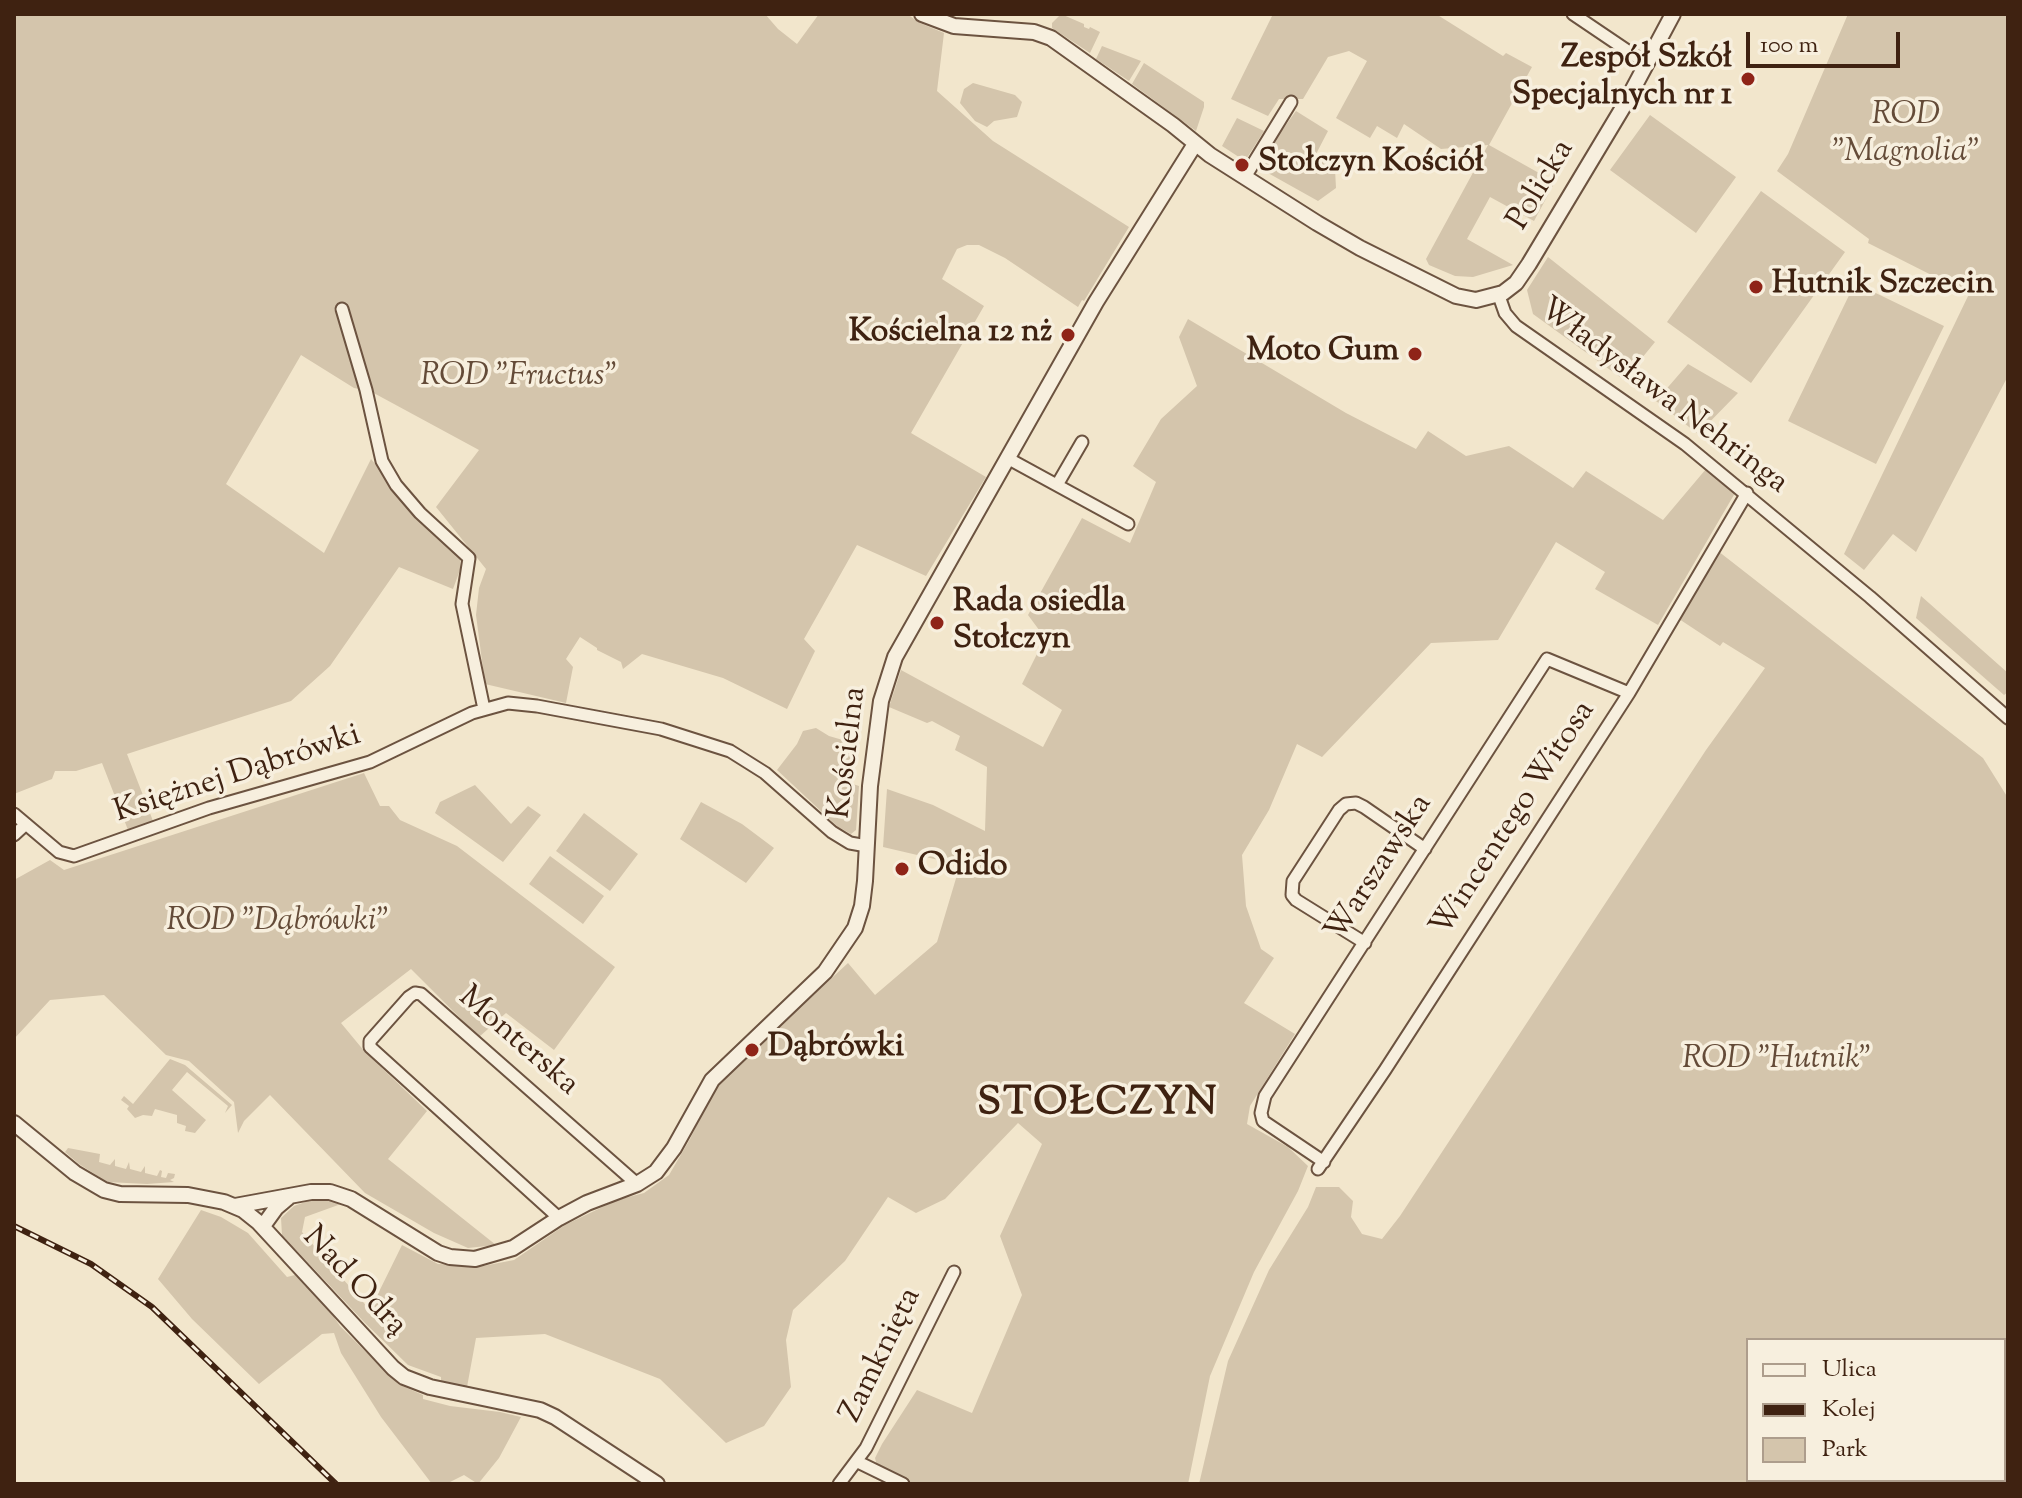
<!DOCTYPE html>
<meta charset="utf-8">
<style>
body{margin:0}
#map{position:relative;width:2022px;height:1498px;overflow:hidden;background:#f2e6cc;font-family:"Sorts Mill Goudy",serif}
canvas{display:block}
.frame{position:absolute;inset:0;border:16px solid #3f2211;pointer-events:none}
.legend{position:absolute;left:1746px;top:1338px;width:260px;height:144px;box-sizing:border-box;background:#f7efde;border:2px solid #ad9d8c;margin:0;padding:10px 14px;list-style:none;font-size:24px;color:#3f2211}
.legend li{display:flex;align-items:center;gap:16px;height:40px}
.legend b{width:40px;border:2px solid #ad9d8c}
.scale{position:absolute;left:1746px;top:32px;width:154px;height:36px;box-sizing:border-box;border:4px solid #3f2211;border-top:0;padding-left:10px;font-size:24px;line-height:28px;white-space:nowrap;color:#3f2211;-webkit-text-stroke:6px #f7efde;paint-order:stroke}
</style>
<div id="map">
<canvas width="2022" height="1498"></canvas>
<div class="frame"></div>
<ul class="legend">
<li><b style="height:10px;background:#f7efde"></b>Ulica</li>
<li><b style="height:10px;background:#3f2211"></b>Kolej</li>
<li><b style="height:22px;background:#d4c5ac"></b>Park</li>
</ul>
<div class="scale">100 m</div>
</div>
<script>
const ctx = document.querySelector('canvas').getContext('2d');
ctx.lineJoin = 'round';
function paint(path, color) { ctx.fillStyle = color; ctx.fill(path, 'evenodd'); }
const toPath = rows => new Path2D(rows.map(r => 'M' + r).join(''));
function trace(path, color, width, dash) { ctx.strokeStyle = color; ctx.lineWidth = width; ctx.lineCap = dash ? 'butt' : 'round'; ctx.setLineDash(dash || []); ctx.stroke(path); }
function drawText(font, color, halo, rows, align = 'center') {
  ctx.font = font + ' "Sorts Mill Goudy",serif'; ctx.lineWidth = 7; ctx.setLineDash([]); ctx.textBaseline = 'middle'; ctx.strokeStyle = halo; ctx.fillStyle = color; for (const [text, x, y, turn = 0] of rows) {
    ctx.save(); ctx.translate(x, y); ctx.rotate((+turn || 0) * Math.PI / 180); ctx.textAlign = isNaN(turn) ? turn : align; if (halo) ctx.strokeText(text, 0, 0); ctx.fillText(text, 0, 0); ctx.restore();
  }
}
paint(toPath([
 [14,14,765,14,778,29,797,44,819,14,907,14,920,23,944,33,937,91,993,141,1129,227,1084,301,1082,300,1078,307,1005,258,979,245,967,245,957,249,942,279,984,306,911,433,986,477,926,576,857,545,804,639,815,651,787,709,723,678,642,654,623,669,621,662,597,650,597,648,580,637,566,659,573,667,566,703,485,684,476,615,479,588,486,569,436,507,479,450,370,391,354,388,301,355,226,484,324,553,371,459,426,524,460,558,460,570,453,589,399,567,330,666,291,701,127,754,153,821,128,830,102,763,76,771,55,771,52,779,14,794],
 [1061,14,1084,24,1084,27,1089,29,1090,27,1100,32,1090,53,1052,28,1052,23],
 [1273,14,1436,14,1503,56,1506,53,1532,67,1489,145,1555,182,1534,221,1490,197,1467,239,1513,265,1473,277,1455,276,1429,265,1426,259,1488,145,1441,149,1404,124,1397,138,1377,126,1370,138,1336,118,1367,61,1349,51,1328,57,1303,99,1279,99,1268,116,1231,99],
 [1848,14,2008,14,2008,376,1916,552,1893,534,1864,570,1844,554,1969,294,1868,243,1869,239,1777,171,1788,154],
 [1102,46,1141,61,1129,81,1096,59],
 [1144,63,1204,102,1204,107,1196,131,1132,84],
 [973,83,1015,95,1022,102,1017,117,994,121,987,127,975,121,960,103,964,89],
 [1296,111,1328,131,1315,156,1335,169,1336,188,1318,201,1259,168,1260,161],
 [1650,115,1736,177,1696,233,1610,170],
 [1237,118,1264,131,1245,161,1222,146],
 [1761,191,1845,252,1751,383,1667,322],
 [1548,257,1655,342,1624,380,1533,314,1527,290],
 [1855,283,1944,326,1876,464,1788,421],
 [1188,319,1346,413,1416,449,1428,431,1466,456,1509,446,1573,488,1586,471,1663,520,1706,469,1735,493,1658,625,1595,589,1605,572,1556,542,1498,640,1431,643,1322,757,1297,744,1269,810,1242,855,1246,906,1261,949,1274,958,1244,1003,1295,1034,1250,1106,1247,1124,1288,1147,1308,1166,1298,1191,1254,1272,1210,1376,1188,1484,915,1484,877,1466,875,1458,882,1444,917,1390,972,1413,1022,1295,1000,1236,1042,1144,1018,1123,945,1199,916,1213,888,1197,845,1261,793,1310,786,1340,791,1387,764,1426,726,1443,660,1379,545,1334,476,1338,467,1387,441,1381,441,1377,408,1365,365,1323,282,1235,281,1218,294,1206,308,1201,323,1199,341,1204,305,1217,302,1232,370,1310,402,1245,438,1264,483,1266,514,1260,565,1225,617,1200,644,1193,669,1175,690,1139,712,1094,729,1073,848,963,875,995,937,942,960,865,883,847,887,789,933,805,985,831,987,767,955,750,960,736,932,721,927,723,889,707,901,670,1043,747,1062,710,1022,684,1045,638,1028,615,1082,518,1130,543,1156,482,1133,466,1161,419,1197,386,1179,337],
 [1688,364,1738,393,1698,434,1656,401],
 [1718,551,1983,758,2008,798,2008,1484,1199,1484,1228,1361,1269,1270,1308,1207,1316,1187,1339,1187,1353,1201,1351,1217,1362,1234,1382,1239,1400,1216,1706,750,1765,668,1723,642,1720,646,1679,619],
 [1748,1340,2004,1340,2004,1480,1748,1480],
 [1921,596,2008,673,2008,692,2004,695,1916,618],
 [816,728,829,736,853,743,850,783,859,786,856,830,851,834,838,827,777,770,797,744,803,731],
 [364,773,380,806,389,806,400,820,457,846,615,967,554,1050,506,1013,479,1037,411,969,341,1023,365,1052,427,1111,388,1159,496,1245,468,1248,434,1233,365,1193,270,1095,244,1121,238,1133,234,1102,189,1061,166,1055,104,995,50,1000,14,1039,14,880,50,860,64,870],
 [475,785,511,824,528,806,541,815,503,862,435,813,440,802],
 [701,802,742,824,774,848,746,883,680,839],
 [584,813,638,854,610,891,556,851],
 [550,856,604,896,583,924,529,884],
 [170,1059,185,1065,232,1105,225,1113,228,1106,187,1072,172,1090,206,1120,195,1133,185,1131,186,1126,177,1123,177,1115,155,1109,152,1116,143,1115,135,1118,127,1109,129,1106,121,1100,124,1096,133,1104],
 [68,1148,100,1154,99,1162,110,1165,115,1159,115,1166,126,1169,129,1162,130,1169,141,1172,145,1166,145,1173,157,1176,160,1170,162,1171,161,1177,166,1178,168,1173,175,1174,174,1178,170,1180,174,1182,147,1184,107,1182,79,1164,65,1152],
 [201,1210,221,1217,248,1233,287,1277,295,1275,327,1307,340,1326,398,1384,423,1395,423,1399,450,1406,500,1412,521,1417,499,1458,478,1484,464,1475,446,1484,432,1484,381,1417,341,1353,334,1333,322,1334,259,1384,192,1319,158,1279]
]), '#d4c5ac');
const minor = toPath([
 [1573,14,1647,64],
 [1245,177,1291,102],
 [1499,296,1505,313,1516,326,1685,444,1870,597,2008,718],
 [342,309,366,390,382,461,396,485,420,513,469,558,462,604,484,709],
 [1009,459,1128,524],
 [1057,485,1082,442],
 [14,814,59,852,74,856,209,808,370,762,472,713,508,703,537,706,661,729,730,751,765,773,832,832,850,843,867,846],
 [14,835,26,824],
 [1365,943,1296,900,1292,895,1293,881,1339,810,1346,804,1356,803,1364,807,1425,849],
 [1324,1162,1263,1121,1261,1113,1265,1096,1547,659,1629,693],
 [1318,1169,1385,1070,1629,693,1747,493],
 [559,1218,370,1047,370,1041,409,997,415,993,421,994,637,1184],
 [858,1462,903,1484],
 [839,1484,866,1448,954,1272]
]);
const tertiary = toPath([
 [922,14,954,26,1034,32,1051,38,1173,125,1210,155,1317,223,1360,248,1456,296,1476,300,1503,293,1516,283,1529,264,1625,104,1673,14],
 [14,1123,75,1173,104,1190,120,1194,188,1195,224,1202,243,1210,258,1222,393,1368,404,1377,430,1387,540,1410,555,1417,657,1484],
 [235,1206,311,1192,330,1192,351,1199,438,1253,450,1257,475,1259,513,1248,559,1218,587,1203,637,1184,656,1172,674,1148,712,1080,825,972,855,928,862,906,865,881,870,786,881,701,895,657,1096,302,1195,144],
 [263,1226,276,1208,289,1197]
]);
trace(minor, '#6c5340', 15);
trace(tertiary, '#6c5340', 18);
trace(minor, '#f7efde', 11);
trace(tertiary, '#f7efde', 14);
const rail = toPath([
 [14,1226,91,1264,152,1307,336,1484]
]);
trace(rail, '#3f2211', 6);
trace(rail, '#f7efde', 3, [9]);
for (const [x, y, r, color] of [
 [1748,79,8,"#8f2418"],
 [1242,165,8,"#8f2418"],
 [1756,287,8,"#8f2418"],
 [1068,335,8,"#8f2418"],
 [1415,354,8,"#8f2418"],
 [937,623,8,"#8f2418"],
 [902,869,8,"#8f2418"],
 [752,1050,8,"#8f2418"]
]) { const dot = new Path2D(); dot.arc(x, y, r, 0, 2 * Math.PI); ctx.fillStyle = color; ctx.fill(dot); trace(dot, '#f7efde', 3); }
drawText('bold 32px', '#3f2211', '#f7efde', [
 ["Zespół Szkół",1732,61,"right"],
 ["Specjalnych nr 1",1732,98,"right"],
 ["Stołczyn Kościół",1258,165],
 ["Hutnik Szczecin",1772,287],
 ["Kościelna 12 nż",1052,335,"right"],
 ["Moto Gum",1399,354,"right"],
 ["Rada osiedla",953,605],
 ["Stołczyn",953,642],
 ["Odido",918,869],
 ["Dąbrówki",768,1050]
], 'left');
drawText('italic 32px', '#644b38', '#f7efde', [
 ["ROD",1906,118],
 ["\"Magnolia\"",1906,155],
 ["ROD \"Fructus\"",519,379],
 ["ROD \"Dąbrówki\"",278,924],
 ["ROD \"Hutnik\"",1777,1062]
]);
drawText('32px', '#3f2211', '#f7efde', [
 ["Policka",1543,186,-59],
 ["Władysława Nehringa",1662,398,37],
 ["Kościelna",850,753,-83],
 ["Księżnej Dąbrówki",238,776,-18],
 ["Wincentego Witosa",1515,820,-57],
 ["Warszawska",1381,869,-57],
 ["Monterska",517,1043,41],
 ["Nad Odrą",353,1283,47],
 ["Zamknięta",883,1356,-64]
]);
ctx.letterSpacing = '2px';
drawText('bold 40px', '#3f2211', '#f7efde', [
 ["STOŁCZYN",1098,1106]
]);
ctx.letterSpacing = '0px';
</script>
